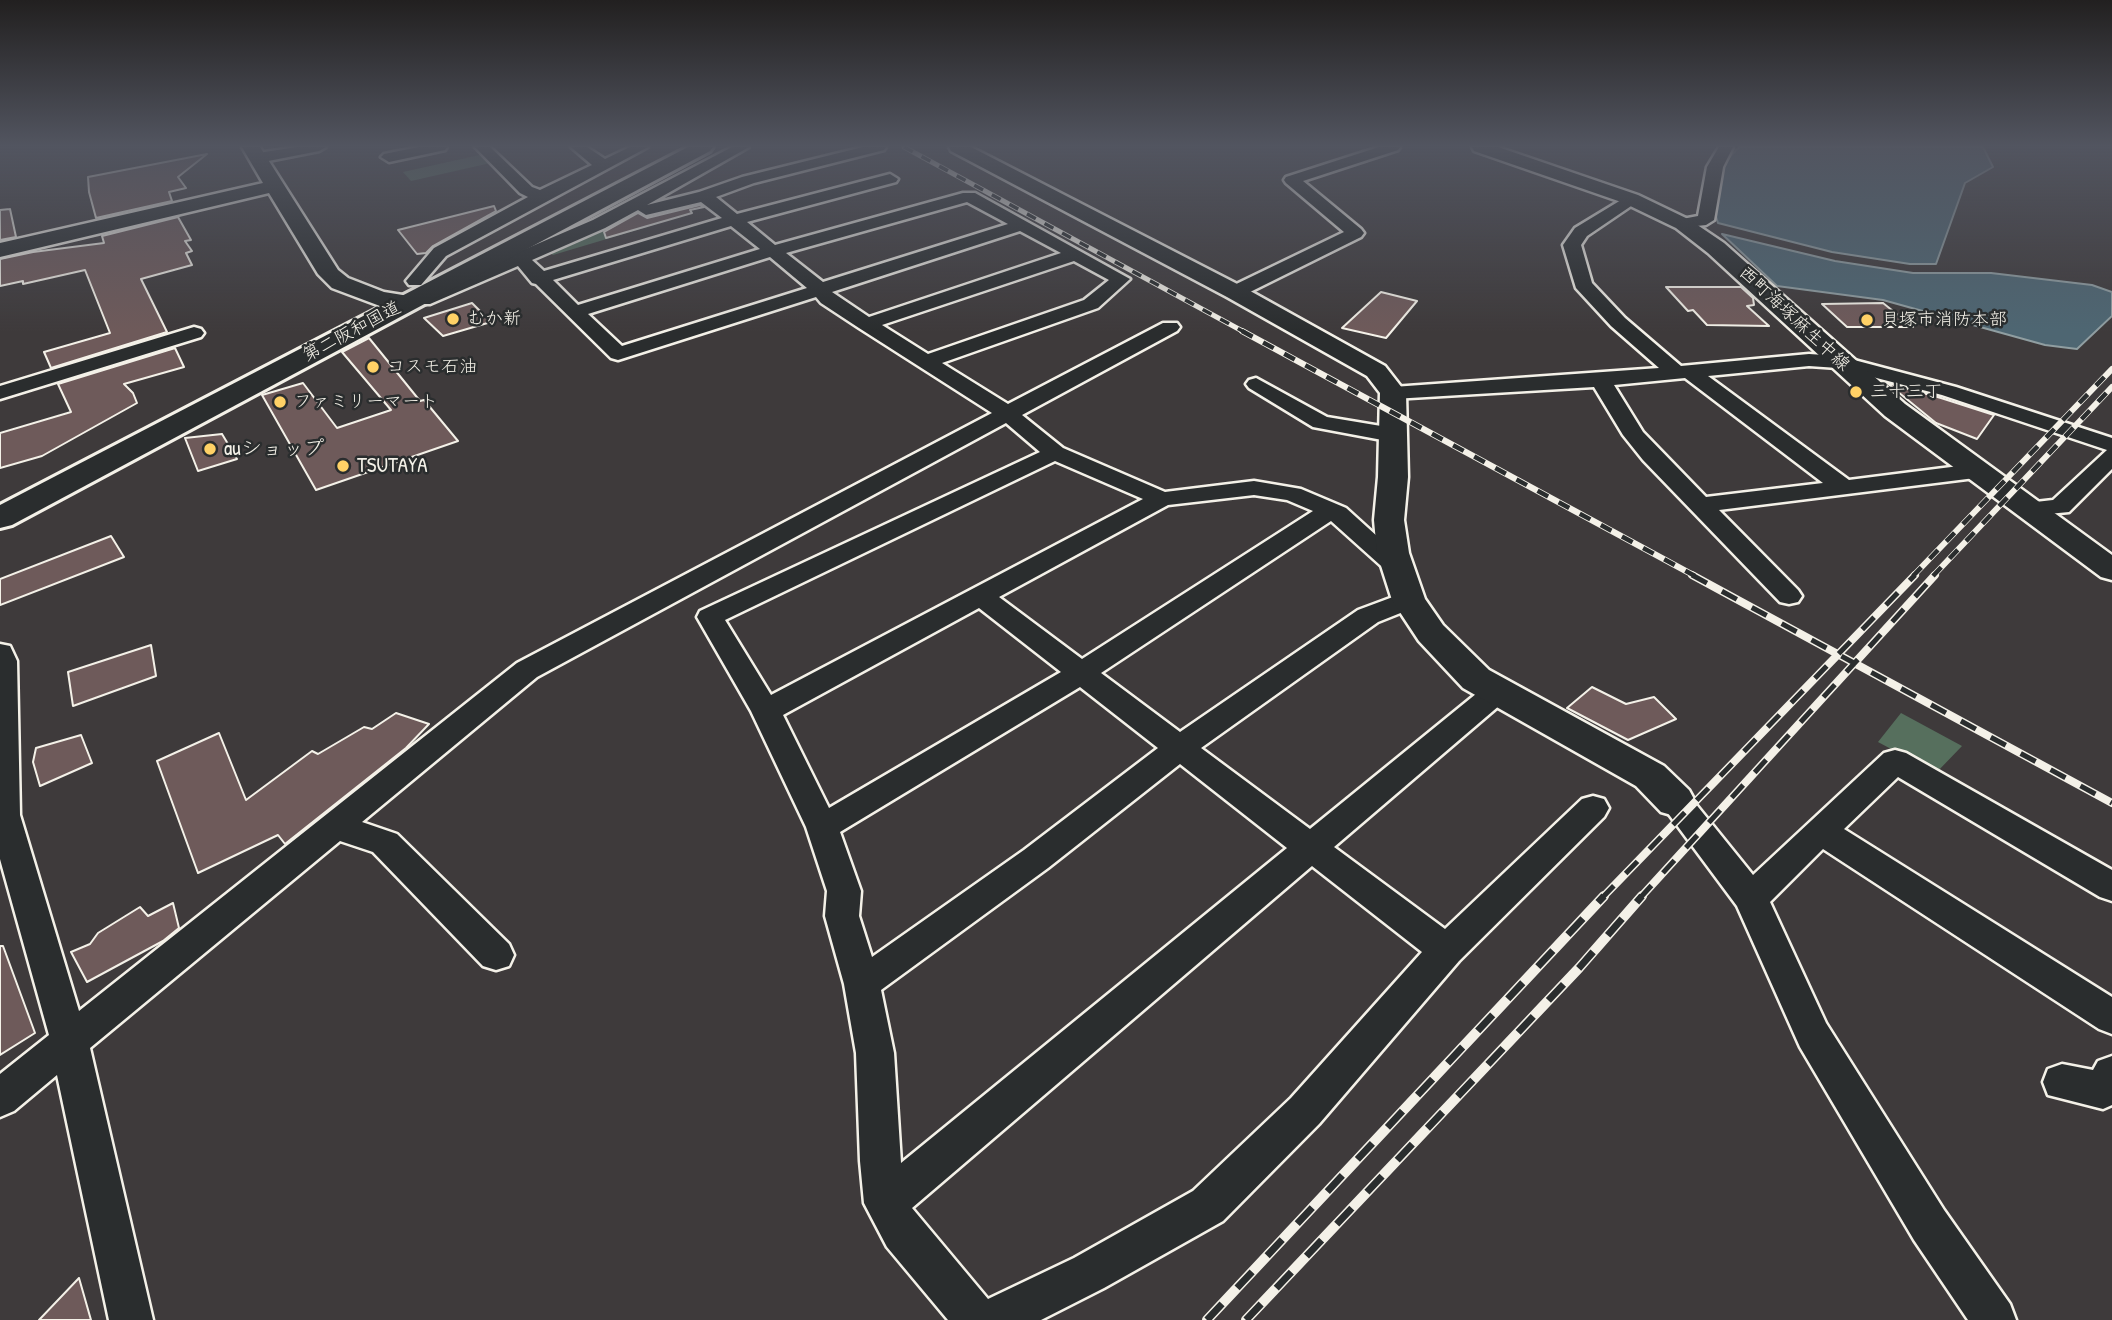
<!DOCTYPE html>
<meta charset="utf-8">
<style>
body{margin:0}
canvas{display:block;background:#3e3a3b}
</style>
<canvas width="2112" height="1320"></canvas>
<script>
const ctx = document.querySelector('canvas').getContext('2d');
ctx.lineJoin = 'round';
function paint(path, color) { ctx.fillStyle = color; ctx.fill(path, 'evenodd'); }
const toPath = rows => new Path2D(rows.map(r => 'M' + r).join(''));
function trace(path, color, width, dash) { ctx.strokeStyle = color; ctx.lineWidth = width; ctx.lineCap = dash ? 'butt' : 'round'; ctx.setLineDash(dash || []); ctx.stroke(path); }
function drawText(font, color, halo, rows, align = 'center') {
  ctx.font = font + ' "Patrick Hand","Klee One",sans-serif'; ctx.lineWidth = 5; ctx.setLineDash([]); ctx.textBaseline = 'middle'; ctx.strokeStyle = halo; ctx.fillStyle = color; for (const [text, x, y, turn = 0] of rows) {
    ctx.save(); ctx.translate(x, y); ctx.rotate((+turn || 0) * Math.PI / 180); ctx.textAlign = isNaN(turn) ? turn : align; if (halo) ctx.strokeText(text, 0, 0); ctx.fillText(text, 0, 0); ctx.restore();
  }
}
paint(toPath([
 [484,154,495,162,411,181,403,172],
 [629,216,647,227,553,255,546,250,600,224],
 [1901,713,1962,746,1936,773,1878,742]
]), '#566f5d');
const water = toPath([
 [1739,147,1983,147,1993,167,1965,183,1936,264,1910,264,1832,252,1718,223,1714,210,1722,165,1739,147],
 [1722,234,1835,261,1913,273,1991,273,2092,285,2112,292,2112,316,2077,349,2045,345,1883,300,1777,286,1722,234]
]);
paint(water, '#4e6672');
trace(water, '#909ea1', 2);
const building = toPath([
 [207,154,178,177,186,188,169,192,172,201,96,218,89,192,88,177,207,154],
 [700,205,704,207,690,210,692,213,606,238,604,232,638,213,647,218,700,205],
 [494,206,496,211,433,246,426,253,417,254,398,230,494,206],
 [10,209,16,237,0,240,0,210,10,209],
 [178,217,191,240,185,241,192,251,186,253,192,265,141,279,167,332,51,368,44,352,110,333,85,270,23,284,23,281,0,286,0,259,33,252,104,243,102,236,178,217],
 [1666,287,1741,287,1753,298,1754,305,1747,306,1769,326,1707,325,1693,310,1688,311,1666,287],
 [1381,292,1417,301,1386,338,1342,328,1381,292],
 [472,303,491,322,443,336,424,318,472,303],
 [1883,303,1913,327,1847,327,1822,304,1883,303],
 [369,338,420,401,424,400,458,441,316,490,262,395,303,383,337,428,391,410,342,352,369,338],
 [175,348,184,367,124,384,133,393,137,403,42,456,0,468,0,433,71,412,58,384,175,348],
 [1887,383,1941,398,1994,415,1977,439,1936,423,1887,383],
 [222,434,237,459,198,471,185,438,222,434],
 [111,536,124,557,0,605,0,579,111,536],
 [151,645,156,676,73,706,68,672,151,645],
 [1592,687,1626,704,1654,697,1676,719,1628,740,1567,708,1592,687],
 [396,713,429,724,406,748,285,844,278,835,198,873,157,761,219,733,246,800,312,751,318,754,364,727,372,729,396,713],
 [81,735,92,763,40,786,33,762,36,748,81,735],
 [173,903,179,928,163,941,87,982,71,952,90,944,98,933,140,907,148,916,173,903],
 [0,946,3,946,35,1033,0,1055,0,946],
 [79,1278,91,1320,39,1320,79,1278]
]);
paint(building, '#6e5a5a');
trace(building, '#f4f1e8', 2);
const minor = toPath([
 [297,147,326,147,319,151,258,163,250,158,258,153,297,147],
 [419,147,447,147,445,150,389,162,381,157,384,154,419,147],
 [475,147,490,147,532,187,540,190,592,165,571,147,587,147,605,159,630,147,648,147,446,256,421,285,409,285,406,281,434,248,528,197,520,193,475,147],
 [732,147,749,147,647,205,699,192,742,177,863,147,886,147,884,150,754,183,716,197,737,214,890,174,898,179,896,182,747,222,775,245,963,193,975,193,1130,279,1098,308,942,363,1008,404,1163,323,1177,323,1180,327,1177,331,1022,415,1063,448,1165,492,1254,481,1301,489,1346,508,1411,567,1407,573,1398,575,1389,573,1331,521,1101,673,1180,732,1358,610,1409,591,1418,594,1422,600,1418,606,1378,622,1201,748,1310,829,1487,685,1497,682,1507,685,1511,692,1507,699,1334,847,1445,929,1582,799,1593,796,1604,799,1609,808,1604,817,1459,961,1319,1124,1223,1221,1104,1288,1041,1320,948,1320,887,1247,864,1203,860,1161,856,1053,844,984,825,916,827,891,806,827,751,711,697,617,700,611,1040,452,1006,423,537,677,362,822,397,834,509,944,514,955,509,966,496,970,483,966,373,852,340,841,90,1048,153,1320,109,1320,57,1075,14,1111,0,1117,0,1074,49,1035,0,859,0,644,10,646,17,661,20,815,79,1011,517,663,992,413,859,328,821,303,816,297,618,360,611,358,536,284,532,283,518,266,430,304,416,304,414,300,416,296,593,220,732,147],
 [701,202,722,218,544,271,532,260,605,228,638,210,646,215,701,202],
 [967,202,1008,224,823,282,786,253,967,202],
 [731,226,760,249,578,305,553,280,731,226],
 [1020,231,1061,253,869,317,832,292,1020,231],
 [770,257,807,288,622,346,588,314,770,257],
 [1074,261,1109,280,1084,300,928,354,882,325,1074,261],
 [1055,461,1143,499,771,695,725,620,1055,461],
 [1254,495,1287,500,1313,511,1082,659,999,597,1168,505,1254,495],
 [979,608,1061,672,829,808,783,715,979,608],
 [1080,687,1158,748,1024,850,872,957,859,916,861,891,840,832,1080,687],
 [1180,764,1287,848,901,1163,894,1053,881,990,1048,868,1180,764],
 [1312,866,1422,952,1291,1098,1193,1191,1074,1258,988,1299,912,1208,1312,866],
 [1379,147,1400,147,1398,150,1303,181,1361,229,1364,233,1361,237,1242,296,1228,296,1226,292,1228,288,1344,232,1286,183,1284,180,1286,177,1379,147],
 [1719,147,1733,147,1723,167,1714,220,1706,225,1677,228,1675,224,1677,220,1698,216,1707,167,1719,147],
 [1631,194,1637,196,1639,199,1637,202,1587,236,1581,245,1592,283,1625,318,1681,366,1809,354,1839,356,1956,387,2112,438,2112,469,2069,512,2027,516,2018,514,2015,509,2018,504,2053,500,2107,450,1942,395,1838,368,1809,366,1708,376,1849,480,1975,464,1983,466,1987,471,1983,476,1975,478,1719,510,1798,590,1802,596,1798,602,1789,604,1780,602,1643,460,1623,435,1594,387,1393,399,1386,397,1382,393,1386,389,1393,387,1659,368,1611,326,1576,288,1563,245,1575,228,1631,194],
 [1685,378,1823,483,1706,497,1643,432,1614,385,1685,378],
 [194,327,201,329,204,333,201,337,0,399,0,386,194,327],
 [1256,378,1327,417,1393,428,1401,430,1404,435,1401,440,1393,442,1313,427,1249,388,1246,384,1249,380,1256,378],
 [1895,750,1906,753,2112,870,2112,901,2100,897,1898,777,1844,829,2112,997,2112,1034,2099,1029,1823,849,1770,902,1826,1023,1944,1210,2010,1304,2016,1320,1968,1320,1914,1240,1800,1047,1737,906,1659,801,1664,792,1675,789,1686,792,1753,875,1884,753,1895,750],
 [2112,1056,2112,1105,2103,1109,2048,1095,2043,1082,2048,1069,2062,1064,2093,1070,2098,1061,2112,1056]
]);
const tertiary = toPath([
 [242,147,260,147,338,270,348,278,384,292,415,297,419,302,415,307,407,309,380,306,332,288,318,274,269,193,0,257,0,243,263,183,242,147],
 [949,147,971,147,1243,287,1385,366,1406,393,1408,477,1404,520,1409,553,1425,599,1443,625,1489,670,1664,766,1689,790,1695,801,1689,812,1675,816,1661,812,1636,786,1463,688,1419,641,1392,600,1377,553,1374,520,1378,477,1380,393,1367,376,1227,297,951,151,949,147],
 [1472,147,1498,147,1638,195,1690,220,1724,243,1905,404,2112,555,2112,580,2101,577,1885,416,1708,253,1676,228,1624,203,1474,151,1472,147]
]);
const trunk = toPath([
 [688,147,713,147,710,151,12,525,0,528,0,505,688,147]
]);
trace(minor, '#f4f1e8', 5);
trace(tertiary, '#f4f1e8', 5);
trace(trunk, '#f4f1e8', 6);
paint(minor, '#2a2d2e');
paint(tertiary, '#2a2d2e');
paint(trunk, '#2a2d2e');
const railFar3 = toPath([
 [904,147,1246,333]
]);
const railFar2 = toPath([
 [1242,331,1695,576],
 [1913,576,2112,369],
 [1933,576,2112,387]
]);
const railFar1 = toPath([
 [1692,575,2112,803],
 [1602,898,1915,575],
 [1640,898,1935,575]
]);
const rail = toPath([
 [1207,1320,1604,896],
 [1246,1320,1579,968,1642,896]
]);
trace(railFar3, '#f4f1e8', 5);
trace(railFar2, '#f4f1e8', 6);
trace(railFar1, '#f4f1e8', 8);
trace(rail, '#f4f1e8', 10);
trace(railFar3, '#2a2d2e', 3.5, [10]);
trace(railFar2, '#2a2d2e', 4.5, [12]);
trace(railFar1, '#2a2d2e', 5, [17]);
trace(rail, '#2a2d2e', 7, [22]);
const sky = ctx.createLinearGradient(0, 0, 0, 331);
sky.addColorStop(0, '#222020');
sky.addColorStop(0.44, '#525560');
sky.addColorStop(1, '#52556000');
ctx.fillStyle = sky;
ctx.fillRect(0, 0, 2112, 331);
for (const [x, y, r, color] of [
 [453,319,7,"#ffd166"],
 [1867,320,7,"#ffd166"],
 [373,367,7,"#ffd166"],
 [1856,392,7,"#ffd166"],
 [280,402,7,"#ffd166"],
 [210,449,7,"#ffd166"],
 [343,466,7,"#ffd166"]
]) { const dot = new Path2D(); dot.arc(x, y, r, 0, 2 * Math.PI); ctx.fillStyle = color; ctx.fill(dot); trace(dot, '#2a2d2e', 2.5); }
drawText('18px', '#f4f1e8', '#2a2d2e', [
 ["むか新",467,319],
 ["貝塚市消防本部",1881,320],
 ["コスモ石油",387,367],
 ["三十三丁",1870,392],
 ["ファミリーマート",294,402]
], 'left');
drawText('18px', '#f4f1e8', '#2a2d2e', [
 ["西町海塚麻生中線",1794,319,43],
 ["第二阪和国道",352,332,-28]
]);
drawText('21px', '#f4f1e8', '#2a2d2e', [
 ["auショップ",224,449],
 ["TSUTAYA",357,466]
], 'left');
</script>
